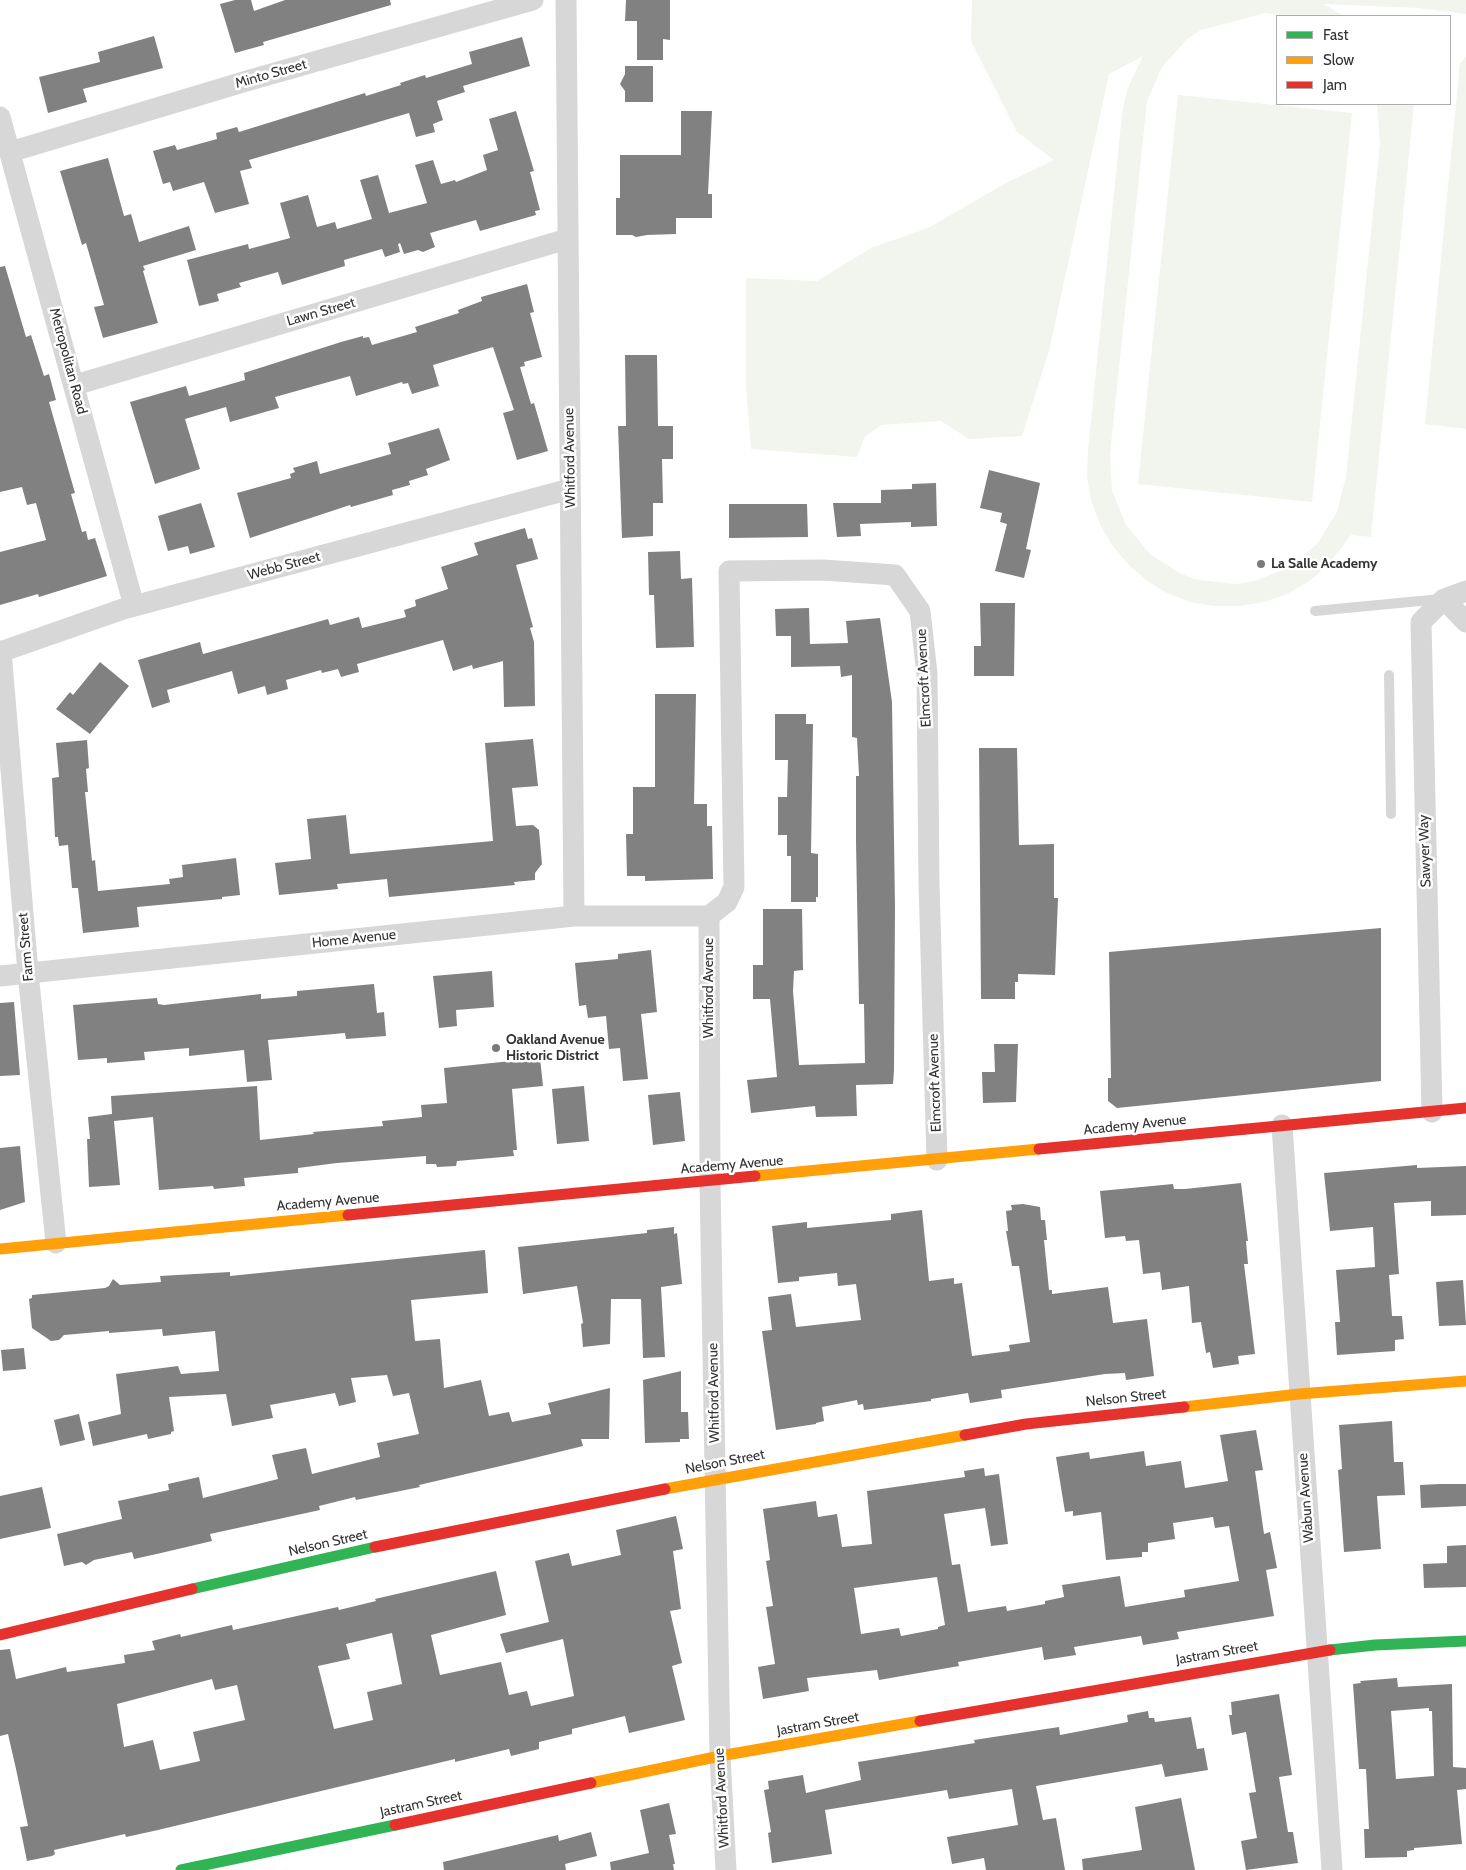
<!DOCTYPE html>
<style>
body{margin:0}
#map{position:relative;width:1466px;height:1870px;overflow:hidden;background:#fff;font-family:Cabin,sans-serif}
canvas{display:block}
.legend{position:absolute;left:1276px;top:15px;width:175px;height:90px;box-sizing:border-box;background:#fff;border:1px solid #adadad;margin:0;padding:6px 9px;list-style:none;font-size:15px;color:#333}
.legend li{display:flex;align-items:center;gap:10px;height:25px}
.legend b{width:25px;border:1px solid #adadad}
</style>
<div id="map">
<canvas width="1466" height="1870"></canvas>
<ul class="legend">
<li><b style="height:6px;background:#30b455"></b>Fast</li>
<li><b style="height:6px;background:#ff9f0a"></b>Slow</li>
<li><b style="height:6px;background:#e5322d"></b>Jam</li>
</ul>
</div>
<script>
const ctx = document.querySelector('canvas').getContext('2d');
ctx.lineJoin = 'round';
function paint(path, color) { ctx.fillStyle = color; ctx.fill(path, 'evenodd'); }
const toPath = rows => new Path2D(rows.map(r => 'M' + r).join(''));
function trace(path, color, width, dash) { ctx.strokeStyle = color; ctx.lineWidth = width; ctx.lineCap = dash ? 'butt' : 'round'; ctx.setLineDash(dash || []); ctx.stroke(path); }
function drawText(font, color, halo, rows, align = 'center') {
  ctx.font = font + ' Cabin,sans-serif'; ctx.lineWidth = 5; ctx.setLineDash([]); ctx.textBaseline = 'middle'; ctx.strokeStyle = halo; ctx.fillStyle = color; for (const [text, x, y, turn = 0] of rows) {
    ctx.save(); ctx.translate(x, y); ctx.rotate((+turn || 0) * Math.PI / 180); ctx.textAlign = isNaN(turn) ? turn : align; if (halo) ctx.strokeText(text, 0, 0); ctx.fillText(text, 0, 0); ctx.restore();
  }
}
paint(toPath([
 [972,0,1466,0,1466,14,1418,8,1324,4,1344,16,1291,16,1265,13,1201,30,1187,39,1162,67,1147,101,1110,454,1112,491,1126,525,1150,554,1181,574,1199,580,1236,584,1254,581,1288,568,1317,544,1337,512,1346,477,1380,144,1377,104,1414,104,1371,537,1351,535,1327,566,1308,582,1287,594,1264,602,1239,606,1214,606,1190,602,1167,593,1146,580,1128,564,1112,545,1100,524,1091,500,1087,476,1088,451,1122,114,1127,90,1143,56,1109,74,1049,351,1022,436,969,439,941,421,882,425,865,436,857,457,751,449,746,385,746,278,817,281,871,248,930,227,1004,184,1054,160,1017,132,971,41],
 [1466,57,1466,429,1425,424,1460,63],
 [1178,95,1352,113,1312,502,1138,484]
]), '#f1f5ed');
paint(toPath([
 [235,0,251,0,254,11,285,0,390,0,391,5,263,42,264,45,235,53,220,4],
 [626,0,670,0,670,40,663,39,663,60,637,60,637,21,625,21],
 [154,36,163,68,83,89,87,102,48,113,39,77,100,62,98,52],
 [522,37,530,66,463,86,465,92,437,101,443,120,433,124,435,132,416,137,409,113,249,160,252,168,240,171,249,204,215,213,204,182,173,191,170,182,163,184,153,151,175,145,177,150,217,139,216,133,237,127,239,132,365,93,366,96,401,85,400,83,425,75,426,78,472,64,469,52],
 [625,66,653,66,653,102,625,102,625,91,620,84,625,74],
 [516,111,534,171,530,172,540,210,535,211,536,215,480,231,476,220,430,233,435,247,423,252,418,250,404,254,400,243,398,244,400,252,385,257,382,249,344,260,345,266,282,285,278,272,239,283,241,287,217,294,219,301,199,306,187,260,248,244,249,249,290,238,280,203,308,195,317,227,335,222,337,229,372,219,360,180,378,175,389,213,427,203,415,165,433,160,441,184,455,180,456,182,487,170,483,155,498,150,489,119],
 [681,111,712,111,708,194,712,194,712,218,676,218,676,234,647,235,636,237,632,235,616,235,616,198,620,198,620,155,681,155],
 [108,158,124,216,131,214,139,242,189,226,196,250,143,266,145,270,143,271,158,323,103,338,94,307,104,305,86,243,82,245,60,171],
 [5,266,26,337,31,335,44,376,49,374,56,400,49,402,75,493,71,494,82,532,86,531,88,540,95,538,107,576,39,597,38,594,0,605,0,552,46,540,36,503,27,505,22,487,0,492,0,267],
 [527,284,534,312,530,313,542,357,524,362,525,366,520,367,531,404,534,403,548,451,517,460,503,413,514,410,493,347,433,365,439,386,412,394,408,383,403,384,402,382,356,396,350,376,275,397,279,408,230,422,226,407,185,419,200,469,155,484,130,402,186,386,189,396,245,380,244,373,341,342,363,336,363,338,369,337,372,345,417,332,415,327,459,313,458,310,482,301,481,297],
 [625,355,657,355,658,426,673,426,673,459,662,459,663,503,653,503,653,536,622,538,618,426,626,426],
 [439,428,450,460,426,469,428,475,409,481,410,485,392,490,393,495,351,507,350,505,250,538,237,493,291,478,290,474,295,472,293,468,317,461,320,474,391,454,388,443],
 [989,470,1040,483,1026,549,1031,550,1024,578,995,571,1007,524,1000,522,1002,513,980,508],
 [936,483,937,526,911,527,911,522,860,524,861,536,837,537,833,503,881,503,881,490,912,489,912,484],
 [201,503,215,547,190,554,188,546,168,551,158,516],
 [729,504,807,504,808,537,729,538],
 [525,528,528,539,532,538,538,559,516,565,533,627,530,628,534,642,535,706,504,707,503,661,473,669,472,665,453,671,443,640,357,664,359,672,341,677,338,669,322,673,321,670,286,680,288,689,267,695,265,686,238,694,232,671,167,690,170,702,152,708,138,660,200,642,203,654,328,619,330,625,359,617,362,628,406,617,404,610,416,606,415,600,448,589,441,567,478,555,474,543],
 [680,551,681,579,692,578,694,647,656,648,654,595,649,595,648,552],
 [980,603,1015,603,1014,676,974,676,974,646,981,646],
 [809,608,810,644,848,643,846,621,880,618,892,702,895,908,894,1071,893,1084,856,1085,857,1116,816,1117,815,1106,751,1113,747,1080,777,1077,770,999,753,999,753,965,763,965,763,909,802,909,803,970,794,971,793,991,799,1065,865,1063,864,1004,859,1004,856,842,856,776,859,776,857,738,852,737,852,675,841,677,840,666,791,667,791,636,776,636,775,609],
 [100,662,129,686,90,734,56,709,70,692,73,695],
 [655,694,696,694,694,804,707,804,707,826,712,826,713,879,645,881,645,876,627,876,626,834,633,834,633,787,655,787],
 [775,714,806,714,806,724,813,724,811,853,818,854,818,897,816,897,816,902,791,902,791,856,787,856,787,835,778,835,778,797,787,797,788,760,775,760],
 [533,739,538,786,512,788,516,826,533,825,539,830,542,864,535,873,535,880,514,882,515,885,389,897,387,879,337,884,338,889,279,895,275,863,311,859,307,819,346,815,350,854,493,841,485,743],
 [87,740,89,768,86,769,88,792,85,792,92,861,95,860,98,891,170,884,169,879,183,877,182,865,236,858,240,895,222,897,222,899,137,907,139,927,83,933,78,888,72,888,68,845,59,846,58,837,55,837,52,778,59,777,56,743],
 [979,748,1017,748,1019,845,1054,844,1054,898,1058,898,1055,975,1018,974,1018,982,1015,982,1015,999,981,999],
 [1381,928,1381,1081,1117,1108,1108,1101,1108,1078,1111,1078,1109,952],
 [651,950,657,1012,641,1014,648,1079,623,1081,620,1048,609,1049,606,1016,588,1018,586,1005,579,1006,575,963,618,959,618,954],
 [492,971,494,1007,456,1010,457,1026,439,1028,433,976],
 [374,984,377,1013,384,1012,386,1036,346,1039,345,1033,268,1040,272,1080,247,1082,244,1050,189,1056,189,1048,144,1052,145,1060,107,1063,107,1058,78,1060,73,1005,157,998,158,1004,164,1005,261,994,261,999,297,996,297,991],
 [14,1002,20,1075,0,1076,0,1003],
 [994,1044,1018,1044,1016,1102,983,1103,982,1072,995,1072],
 [540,1058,543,1086,512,1089,517,1150,513,1150,514,1156,457,1161,456,1166,437,1167,436,1164,426,1164,426,1156,337,1163,298,1168,298,1173,244,1178,245,1186,214,1189,213,1186,159,1190,153,1117,114,1121,120,1185,89,1187,87,1139,90,1139,88,1117,112,1114,111,1096,257,1086,260,1140,314,1134,313,1132,383,1126,382,1121,422,1117,421,1105,447,1103,444,1068],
 [584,1086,589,1141,557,1144,552,1089],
 [680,1092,685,1141,653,1145,648,1095],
 [20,1146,25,1202,0,1210,0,1148],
 [1417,1165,1417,1168,1466,1166,1466,1215,1431,1216,1431,1201,1394,1203,1399,1274,1389,1275,1392,1316,1402,1316,1404,1339,1395,1340,1395,1351,1337,1355,1335,1322,1340,1322,1336,1270,1375,1267,1373,1227,1330,1231,1324,1173],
 [1241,1183,1248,1241,1246,1241,1248,1264,1244,1264,1255,1354,1238,1356,1239,1364,1213,1368,1210,1352,1206,1353,1201,1322,1192,1323,1189,1286,1162,1290,1160,1272,1143,1274,1139,1240,1126,1241,1125,1236,1105,1238,1100,1191,1173,1184,1174,1189,1185,1189],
 [1023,1204,1040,1207,1041,1220,1045,1220,1047,1240,1044,1240,1049,1290,1052,1290,1052,1294,1108,1287,1113,1323,1147,1319,1154,1376,1126,1380,1125,1373,1105,1374,1001,1390,1002,1398,970,1403,968,1393,931,1399,931,1401,864,1410,863,1404,858,1405,857,1400,822,1407,824,1421,816,1423,816,1424,776,1430,762,1331,772,1330,768,1297,791,1294,796,1327,861,1320,856,1284,838,1286,837,1273,799,1277,799,1281,778,1283,772,1226,807,1222,807,1228,891,1220,891,1214,922,1210,929,1281,954,1278,954,1284,962,1283,972,1356,1010,1351,1009,1345,1030,1342,1019,1266,1012,1266,1006,1231,1008,1231,1006,1211,1012,1210,1011,1205],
 [674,1227,674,1234,677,1233,682,1284,661,1287,665,1357,643,1358,641,1299,611,1299,610,1344,583,1347,581,1324,583,1323,577,1286,523,1294,518,1247,647,1233,647,1230],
 [485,1250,488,1293,411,1300,415,1341,440,1339,444,1388,481,1380,489,1416,509,1412,512,1422,551,1414,548,1403,610,1388,609,1439,581,1439,583,1446,522,1461,419,1485,420,1487,356,1500,355,1497,319,1506,320,1510,210,1534,212,1541,161,1553,134,1559,132,1552,94,1560,86,1565,82,1562,64,1566,57,1534,122,1519,118,1501,169,1490,168,1484,199,1477,203,1498,278,1479,272,1455,306,1448,312,1474,380,1457,377,1443,419,1434,409,1393,393,1396,387,1375,351,1378,356,1402,339,1406,335,1393,270,1405,273,1418,232,1426,226,1394,169,1397,174,1431,171,1432,171,1434,148,1439,147,1434,93,1446,88,1422,121,1414,116,1374,178,1366,181,1374,219,1371,215,1331,163,1336,162,1329,109,1333,109,1331,64,1335,59,1340,51,1341,32,1328,29,1299,32,1298,32,1295,105,1288,109,1286,113,1279,120,1285,161,1282,160,1276,230,1272,230,1276],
 [1463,1280,1466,1325,1439,1326,1436,1282],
 [24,1348,26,1369,3,1371,1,1350],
 [681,1371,681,1412,688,1412,689,1439,680,1439,680,1442,645,1443,643,1380],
 [79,1414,85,1440,60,1446,54,1420],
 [1392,1421,1394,1462,1403,1462,1405,1495,1377,1496,1381,1549,1344,1552,1338,1470,1342,1469,1339,1425],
 [1256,1430,1263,1470,1255,1471,1264,1534,1270,1532,1277,1568,1266,1570,1274,1616,1177,1632,1179,1639,1143,1645,1141,1636,1074,1647,1076,1655,1044,1660,1042,1647,958,1662,959,1666,879,1680,877,1670,807,1678,809,1691,763,1699,758,1667,775,1664,766,1607,773,1606,766,1561,770,1560,763,1509,816,1501,818,1517,837,1514,842,1547,872,1544,867,1491,965,1477,964,1471,984,1468,985,1476,999,1474,1008,1544,991,1546,985,1508,944,1514,952,1565,960,1564,968,1612,1006,1606,1007,1611,1045,1604,1045,1601,1064,1597,1062,1585,1120,1576,1125,1607,1185,1597,1184,1590,1239,1581,1229,1526,1215,1528,1213,1517,1173,1523,1175,1539,1148,1543,1148,1552,1142,1552,1142,1557,1106,1560,1101,1512,1073,1516,1073,1511,1065,1512,1056,1457,1089,1452,1090,1459,1144,1451,1146,1466,1181,1461,1185,1488,1228,1481,1220,1435],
 [937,1577,945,1625,938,1627,938,1629,901,1636,899,1628,861,1634,854,1588],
 [1440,1484,1466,1484,1466,1506,1421,1508,1420,1485],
 [42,1487,51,1528,0,1539,0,1496],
 [676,1516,683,1549,673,1551,681,1609,670,1611,682,1663,672,1666,685,1720,629,1733,625,1716,572,1729,572,1734,539,1742,539,1749,511,1756,509,1749,455,1762,455,1759,158,1830,126,1837,125,1834,54,1850,55,1854,52,1856,27,1861,20,1827,28,1826,16,1769,8,1734,0,1736,0,1650,10,1649,16,1679,66,1667,67,1672,125,1663,124,1655,155,1650,152,1641,180,1634,181,1637,232,1625,233,1630,338,1607,339,1610,376,1601,375,1599,496,1571,506,1615,431,1635,440,1675,501,1662,509,1695,527,1691,531,1706,574,1696,563,1639,506,1653,500,1634,549,1622,535,1561,569,1553,572,1566,621,1555,616,1530],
 [392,1633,402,1684,367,1692,373,1720,334,1729,318,1666,350,1659,346,1644],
 [212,1679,215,1690,237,1685,245,1720,193,1732,200,1761,160,1770,153,1740,124,1747,117,1704],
 [1466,1545,1466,1587,1424,1588,1423,1564,1447,1563,1447,1546],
 [1397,1678,1398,1687,1452,1684,1453,1767,1466,1768,1466,1789,1457,1790,1462,1844,1414,1848,1414,1850,1407,1851,1407,1857,1365,1858,1364,1829,1369,1829,1366,1769,1359,1769,1353,1684,1361,1683,1360,1681],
 [1429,1708,1429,1711,1432,1711,1434,1776,1396,1779,1391,1711],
 [1279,1694,1292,1775,1279,1777,1288,1832,1293,1832,1298,1863,1246,1870,1241,1841,1257,1838,1249,1793,1256,1792,1246,1732,1232,1735,1229,1715,1232,1715,1231,1702],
 [1148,1711,1149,1718,1154,1718,1155,1722,1191,1717,1197,1749,1204,1748,1208,1770,1165,1777,1162,1764,1036,1786,1043,1820,1056,1818,1065,1870,986,1870,984,1858,952,1864,947,1837,1018,1825,1012,1789,949,1799,947,1790,825,1810,832,1854,772,1863,768,1833,771,1832,764,1790,769,1789,768,1781,803,1775,806,1793,861,1780,858,1762,975,1743,974,1740,1059,1727,1060,1735,1128,1722,1127,1715],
 [1181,1798,1195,1870,1083,1870,1082,1859,1142,1850,1135,1807],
 [669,1803,676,1834,669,1835,675,1864,673,1864,674,1870,611,1870,610,1862,649,1853,640,1810],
 [591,1832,597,1856,565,1864,566,1870,444,1870,443,1862,558,1835,559,1841]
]), '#818181');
trace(toPath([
 [1315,611,1441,599],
 [1389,675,1391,814]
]), '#d7d7d7', 10);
trace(toPath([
 [566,0,574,916],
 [0,117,134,606],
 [10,152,250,80,533,0],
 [75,385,567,239],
 [1444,599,1466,622],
 [1,651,28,973,56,1243],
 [0,652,123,609,570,489],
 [709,916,727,902,734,887,729,571,823,570,895,575,920,611,927,674,929,883,937,1160],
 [709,916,710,1182,720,1756,726,1870],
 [0,976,574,916,709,916],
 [1432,1112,1421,622,1444,599,1466,591],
 [1282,1125,1332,1870]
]), '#d7d7d7', 21);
trace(toPath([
 [192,1589,375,1547],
 [1330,1650,1375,1645,1466,1641],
 [181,1870,395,1825]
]), '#30b455', 11);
trace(toPath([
 [755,1176,1039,1149],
 [0,1249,348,1215],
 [1184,1407,1299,1394,1466,1381],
 [665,1489,965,1435],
 [591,1783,720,1756,920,1721]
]), '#ff9f0a', 11);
trace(toPath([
 [1039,1149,1466,1108],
 [348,1215,755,1176],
 [965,1435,1026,1424,1184,1407],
 [375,1547,665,1489],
 [0,1635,192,1589],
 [920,1721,1330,1650],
 [395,1825,591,1783]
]), '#e5322d', 11);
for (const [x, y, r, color] of [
 [1261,564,5,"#7a7a7a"],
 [496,1048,5,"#7a7a7a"]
]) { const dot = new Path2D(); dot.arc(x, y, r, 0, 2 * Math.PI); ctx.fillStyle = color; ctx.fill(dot); trace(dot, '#fff', 2); }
drawText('14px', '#333', '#fff', [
 ["Minto Street",271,74,-16],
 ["Lawn Street",321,312,-16],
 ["Metropolitan Road",68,361,75],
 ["Whitford Avenue",570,458,-91],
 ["Webb Street",284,566,-15],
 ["Elmcroft Avenue",924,678,-93],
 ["Sawyer Way",1425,851,-92],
 ["Home Avenue",354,939,-6],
 ["Farm Street",26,947,-95],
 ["Whitford Avenue",709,988,-90],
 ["Elmcroft Avenue",935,1083,-92],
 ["Academy Avenue",1135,1125,-6],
 ["Academy Avenue",732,1165,-5],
 ["Academy Avenue",328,1202,-5],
 ["Whitford Avenue",714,1393,-91],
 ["Nelson Street",1126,1398,-6],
 ["Nelson Street",725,1462,-11],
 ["Wabun Avenue",1306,1498,-94],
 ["Nelson Street",328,1543,-13],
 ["Jastram Street",1217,1653,-10],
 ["Jastram Street",818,1724,-10],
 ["Whitford Avenue",722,1798,-93],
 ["Jastram Street",421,1804,-12]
]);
drawText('bold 14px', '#333', '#fff', [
 ["La Salle Academy",1271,564],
 ["Oakland Avenue",506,1040],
 ["Historic District",506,1056]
], 'left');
</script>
